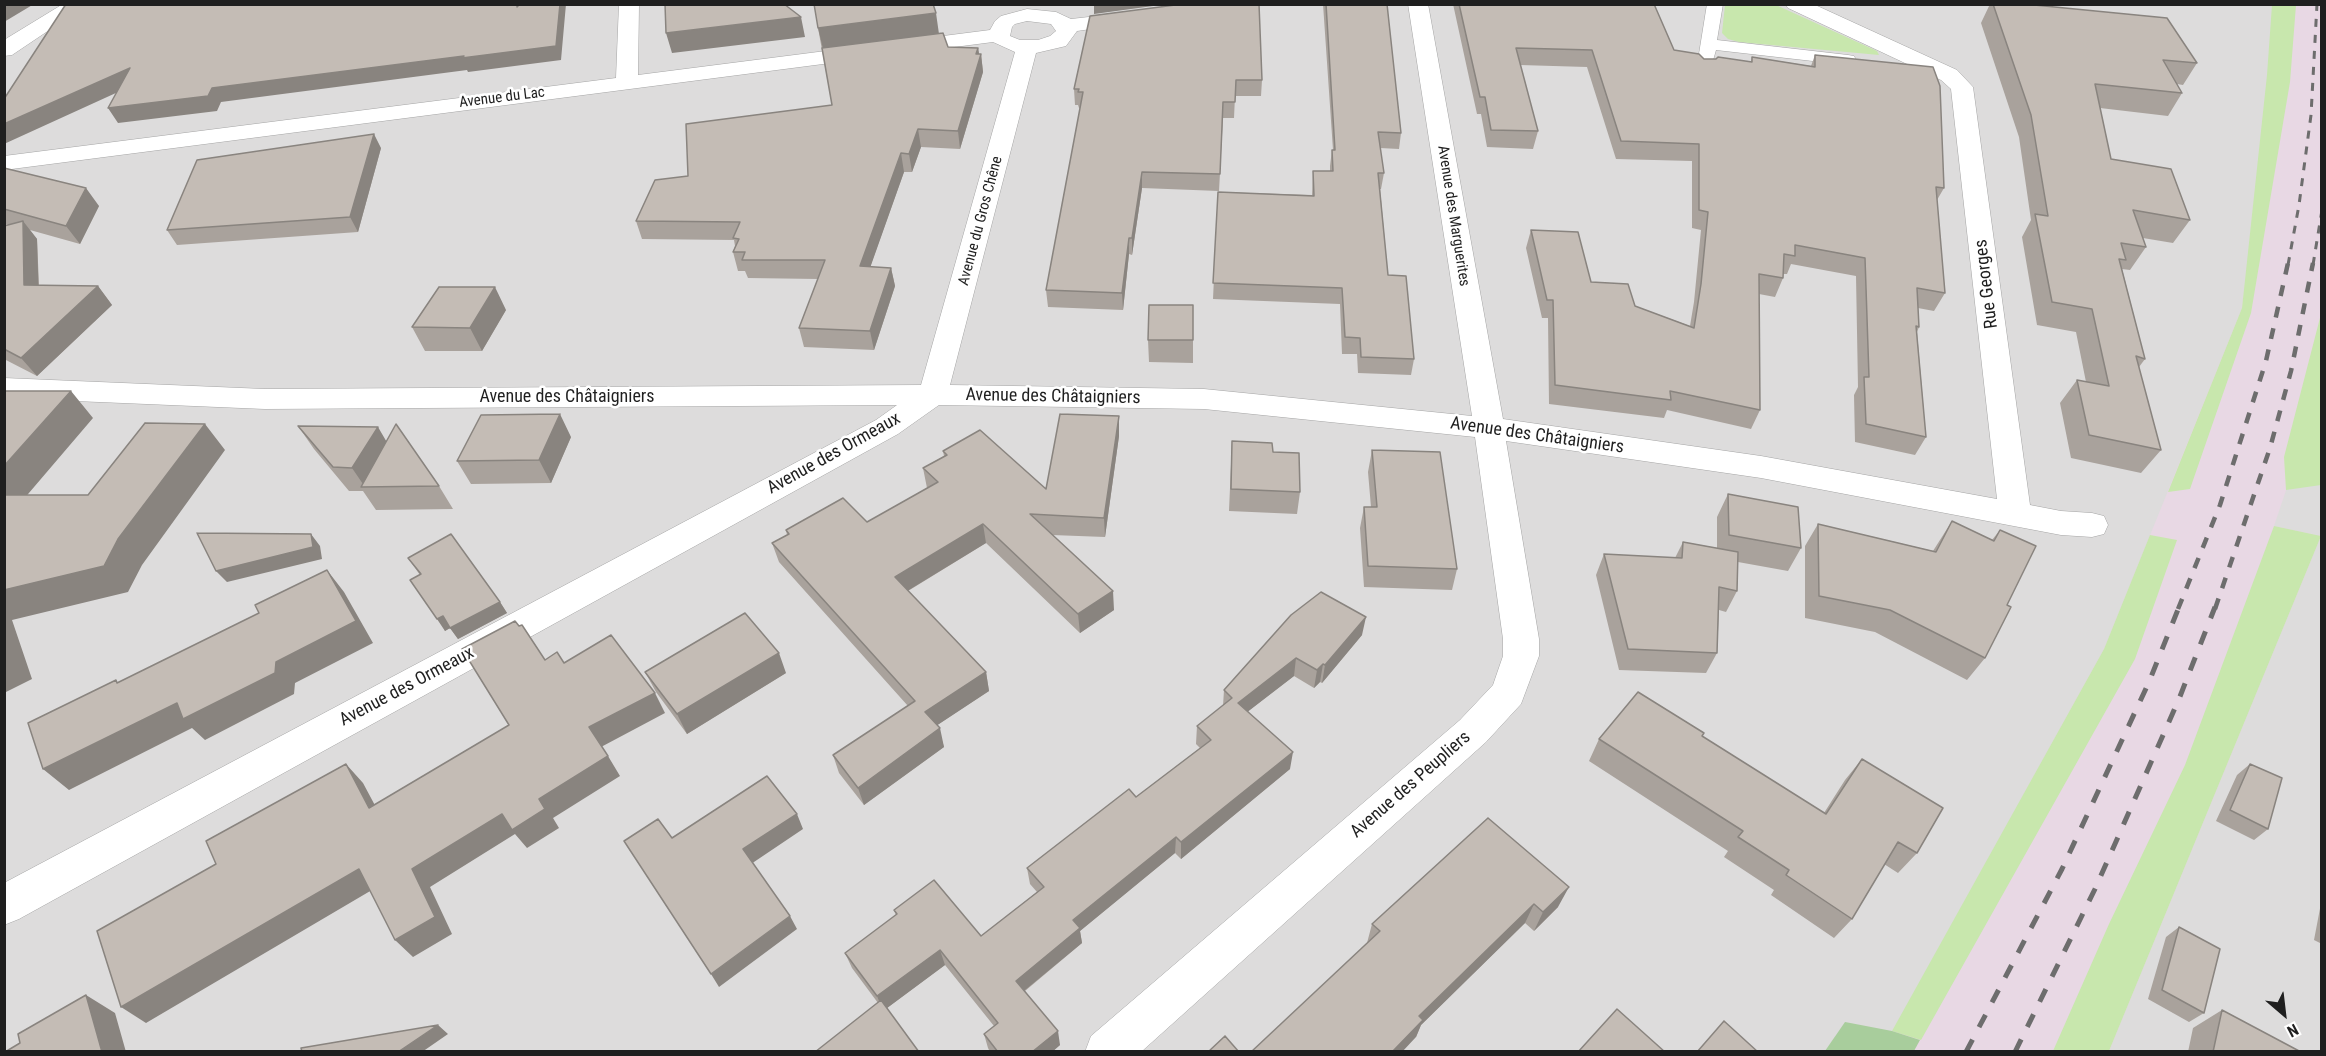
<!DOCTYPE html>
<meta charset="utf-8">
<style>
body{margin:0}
#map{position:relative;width:2326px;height:1056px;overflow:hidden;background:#efece6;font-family:"Roboto Condensed",sans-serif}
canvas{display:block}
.frame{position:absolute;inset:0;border:6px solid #1f1f1f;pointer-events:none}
.north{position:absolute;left:2254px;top:984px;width:60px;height:60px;-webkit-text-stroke:4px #fff;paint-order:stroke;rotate:152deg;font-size:16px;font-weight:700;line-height:24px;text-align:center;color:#1f1f1f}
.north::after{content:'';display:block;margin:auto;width:21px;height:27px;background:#1f1f1f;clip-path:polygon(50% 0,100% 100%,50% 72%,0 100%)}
</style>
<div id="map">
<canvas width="2326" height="1056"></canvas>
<div class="frame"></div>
<div class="north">N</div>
</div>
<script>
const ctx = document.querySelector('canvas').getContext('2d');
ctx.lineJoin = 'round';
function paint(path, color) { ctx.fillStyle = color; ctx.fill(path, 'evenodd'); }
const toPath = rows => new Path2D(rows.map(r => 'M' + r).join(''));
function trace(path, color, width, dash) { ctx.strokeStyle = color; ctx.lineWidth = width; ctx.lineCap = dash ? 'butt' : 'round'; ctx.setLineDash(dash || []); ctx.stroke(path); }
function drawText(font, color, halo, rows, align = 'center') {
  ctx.font = font + ' "Roboto Condensed",sans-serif'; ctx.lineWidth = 5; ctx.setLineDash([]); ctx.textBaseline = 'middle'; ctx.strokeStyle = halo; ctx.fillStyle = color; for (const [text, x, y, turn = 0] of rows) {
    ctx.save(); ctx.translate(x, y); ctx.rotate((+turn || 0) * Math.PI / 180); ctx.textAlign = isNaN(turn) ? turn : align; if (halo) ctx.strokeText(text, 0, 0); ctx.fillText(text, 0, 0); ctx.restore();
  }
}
paint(toPath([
 [5,5,2321,5,2321,1051,5,1051]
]), '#dddcdc');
paint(toPath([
 [2279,5,2321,5,2321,386,2274,526,2321,536,2109,1051,1881,1052,2104,649,2242,308,2280,33]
]), '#e8d8e4');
paint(toPath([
 [1725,5,1776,5,1877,51,1879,55,1739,42,1728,39,1722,33],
 [2272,5,2296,5,2290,82,2251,313,2190,489,2168,492,2242,308,2267,75],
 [2321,314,2321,485,2286,490,2284,457],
 [2274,526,2321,536,2109,1051,2053,1051,2109,924,2185,765],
 [2150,535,2177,540,2135,659,1921,1040,1892,1031,2104,649]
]), '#c8e7ad');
paint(toPath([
 [1845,1022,1892,1031,1920,1040,1914,1051,1825,1051]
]), '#a8cd9c');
const service = toPath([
 [1707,4,1723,4,1717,40,1848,55,1854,56,1856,60,1854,64,1848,65,1716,50,1712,64,1700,64,1698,60,1707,4]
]);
const minor = toPath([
 [63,4,88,4,12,55,4,56,4,40,63,4],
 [619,4,639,4,638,75,990,30,995,21,1001,16,1027,9,1056,12,1071,19,1133,12,1140,14,1143,18,1140,22,1077,31,1066,46,1036,53,950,385,1204,389,1472,416,1408,4,1428,4,1503,419,1761,456,1997,499,1951,89,1941,80,1788,8,1785,4,1813,4,1957,70,1973,87,2030,505,2061,511,2092,513,2104,516,2108,525,2104,534,2092,537,2061,535,1761,478,1506,441,1539,639,1539,656,1521,704,1486,742,1141,1052,1085,1052,1091,1036,1460,720,1493,685,1503,656,1503,639,1475,437,1204,409,939,405,898,434,19,919,4,925,4,883,876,420,897,405,265,409,4,398,4,378,265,389,921,385,1015,52,993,42,4,170,4,156,616,78,619,4],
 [1027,21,1051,24,1056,31,1050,36,1038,40,1020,40,1010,36,1012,27,1015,24,1027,21]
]);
trace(service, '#a6a6a6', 1);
trace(minor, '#a6a6a6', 1);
paint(service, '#fff');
paint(minor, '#fff');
trace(toPath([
 [2288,265,2299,205,2311,115,2317,4],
 [2313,265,2322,210]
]), '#6d6d6d', 3, [8, 8]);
trace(toPath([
 [2178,609,2220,505,2266,361,2288,263],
 [2215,609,2270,448,2291,371,2313,263]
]), '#6d6d6d', 4.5, [11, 11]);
trace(toPath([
 [1966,1052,2062,869,2149,682,2179,607],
 [2015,1052,2095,889,2179,699,2215,607]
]), '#6d6d6d', 5, [14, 14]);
paint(toPath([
 [1323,4,1387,4,1401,133,1399,149,1380,148,1384,173,1381,189,1380,189,1388,275,1414,359,1411,375,1358,373,1357,354,1342,354,1340,304,1213,299,1218,192,1312,195,1313,171,1330,171,1330,166,1332,150,1333,150],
 [1453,4,1654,4,1674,50,1704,59,1751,62,1752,57,1811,66,1815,55,1944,188,1937,200,1945,293,1934,311,1918,308,1919,327,1917,332,1926,437,1915,455,1855,442,1854,395,1858,387,1856,276,1791,264,1787,274,1783,274,1783,278,1775,297,1759,294,1760,410,1751,429,1667,410,1664,418,1549,404,1548,318,1542,318,1526,248,1531,230,1591,282,1635,306,1690,326,1694,302,1701,230,1692,228,1692,161,1616,159,1587,67,1520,65,1538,131,1533,149,1487,147,1481,114,1477,114],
 [1990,4,2024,4,2197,63,2183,85,2177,84,2182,93,2168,116,2100,108,2111,159,2190,220,2173,243,2143,238,2146,247,2130,270,2122,269,2145,359,2139,367,2161,450,2141,473,2071,458,2060,403,2077,380,2086,382,2076,332,2037,325,2022,237,2031,220,2019,137,1981,23],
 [1090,16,1262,80,1261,96,1235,96,1234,118,1223,118,1219,191,1142,188,1132,255,1129,254,1123,310,1048,307,1046,290,1080,108,1079,108,1078,105,1075,105,1074,89],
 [818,28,939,34,948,47,978,48,979,54,981,54,983,72,960,149,921,147,912,172,904,172,870,267,891,268,895,286,874,350,804,347,799,328,818,279,748,278,745,271,738,271,733,252,735,246,734,240,642,239,636,221,688,176,832,105],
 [381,148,358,232,177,245,167,230],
 [4,168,99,206,80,244,30,230,37,239,39,285,98,286,112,305,37,376,4,359,4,226,10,225,4,224],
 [506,310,482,351,425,351,412,327],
 [1148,340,1193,340,1193,363,1149,362],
 [1119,416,1119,436,1105,537,1052,535,1114,610,1080,633,986,543,908,591,986,672,989,691,937,725,944,747,864,805,839,773,833,755,908,706,779,562,772,543,787,535,786,530,867,522,927,488,923,468,944,456,943,451,1046,489],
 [298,426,387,441,439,486,453,509,376,510,363,491,349,491,314,449],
 [571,437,551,483,471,484,457,461],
 [1232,441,1273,452,1300,492,1297,514,1229,511],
 [1372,450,1457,569,1452,590,1364,587,1360,528,1364,507,1371,507,1368,472],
 [1728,494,1801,548,1788,571,1738,562,1737,591,1726,612,1719,610,1717,653,1706,673,1619,670,1596,575,1604,554,1675,558,1683,542,1717,548,1717,517],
 [1952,521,1992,540,2000,530,2007,605,1985,658,1967,680,1875,632,1805,618,1805,546,1818,524,1933,551],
 [408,558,500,602,507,613,458,639,450,628,445,631,420,575],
 [1291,615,1362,635,1322,683,1320,682,1314,688,1294,676,1248,711,1290,769,1181,859,1175,853,1080,931,1082,943,1025,991,1060,1045,1052,1052,990,1052,988,1048,984,1034,994,1026,945,965,887,1008,878,1003,852,968,845,953,896,915,894,910,981,936,1037,892,1030,884,1027,868,1136,797,1200,748,1196,744,1197,726,1223,706,1224,690],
 [645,672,786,673,687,734,656,692],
 [1702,736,1824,813,1845,780,1862,759,1917,853,1898,873,1884,864,1852,919,1834,938,1771,895,1774,890,1724,857,1728,851,1589,761,1599,739],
 [2250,764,2268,829,2254,840,2216,821,2237,775],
 [1488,818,1558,907,1534,931,1525,923,1421,1025,1416,1037,1367,943,1372,924],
 [2322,898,2322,944,2314,940],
 [2179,927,2204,1013,2189,1022,2148,999,2166,937],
 [2222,1010,2301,1052,2188,1052,2193,1028]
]), '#a9a29c');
paint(toPath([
 [4,4,34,4,4,22],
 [560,4,566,4,561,60,468,72,467,70,221,102,217,111,118,123,108,108,212,88],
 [1094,4,1168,4,1094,14],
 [936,13,939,34,823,49,818,28],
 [801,17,805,37,672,53,666,33],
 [978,48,980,59,981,54,983,72,960,149,958,131],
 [130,68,140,82,4,144,4,124],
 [918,129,921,147,912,172,909,154],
 [374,134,381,148,358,232,350,217],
 [901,153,904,172,864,285,860,266],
 [1142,172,1142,188,1132,255,1132,238],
 [86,188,99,206,80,244,66,226],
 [23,221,37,239,39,304,24,285],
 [1129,238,1129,254,1123,310,1122,293],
 [891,268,895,286,874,350,870,331],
 [98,286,112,305,37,376,21,358],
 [495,287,506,310,482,351,470,328],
 [71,391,93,418,5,521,4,466],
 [560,414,571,437,551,483,539,460],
 [1119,416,1119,436,1105,537,1104,518],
 [205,424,225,450,142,565,128,592,12,620,32,679,4,693,4,590,118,539],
 [378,427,392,451,365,487,352,468],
 [983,524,986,543,899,596,895,577],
 [311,534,320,546,322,559,227,582,216,571],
 [327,570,344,592,373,643,295,683,294,694,205,740,192,728,69,790,43,769,177,703,276,662],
 [1113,591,1114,610,1080,633,1078,614],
 [500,602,507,613,458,639,450,628,445,631,437,619,443,616],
 [1366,617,1362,635,1322,683,1325,665],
 [779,653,786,673,687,734,677,714],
 [1296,658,1294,676,1237,720,1238,703],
 [1323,664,1320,682,1314,688,1317,670],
 [986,672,989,691,930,730,925,712],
 [655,693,665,713,601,747,589,727],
 [940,728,944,747,864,805,858,788],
 [1293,752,1290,769,1181,859,1181,842],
 [608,756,620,776,553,818,559,828,527,848,515,834,430,887,452,934,413,957,395,940,412,869,502,814,539,799],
 [346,764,363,783,386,826,369,808],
 [797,814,803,829,751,864,743,849],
 [1176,837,1175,853,1080,931,1082,943,1019,995,1016,981,1073,920],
 [359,869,377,887,146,1023,121,1007],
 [1569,887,1558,907,1534,931,1543,912],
 [1534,904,1525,923,1421,1025,1416,1037,1402,1052,1392,1052,1419,1016],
 [790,916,797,929,719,987,711,974],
 [940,950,945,965,883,1011,877,996],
 [86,995,115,1013,126,1052,102,1052],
 [438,1025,448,1034,422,1052,398,1052],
 [1058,1031,1060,1045,1052,1052,1032,1052]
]), '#89847f');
const building = toPath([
 [66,4,517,4,517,7,520,4,560,4,556,46,462,58,464,56,212,88,208,96,108,108,130,68,4,124,4,99,66,4],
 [665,4,784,4,801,17,666,33,665,4],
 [814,4,933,4,936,13,818,28,814,4],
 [1183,4,1259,4,1262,80,1236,80,1235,102,1223,102,1220,174,1142,172,1132,238,1129,238,1122,293,1046,290,1083,92,1078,92,1079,89,1074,89,1090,16,1183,4],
 [1326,4,1387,4,1401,133,1378,132,1384,173,1378,173,1388,275,1406,276,1414,359,1361,357,1360,338,1345,337,1342,288,1213,283,1218,192,1314,196,1313,171,1333,171,1332,150,1335,150,1326,4],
 [1459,4,1654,4,1674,50,1699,54,1704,59,1716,59,1718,57,1752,62,1752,57,1815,67,1815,55,1933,67,1940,86,1944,188,1936,187,1945,293,1917,288,1919,327,1916,326,1926,437,1866,424,1864,377,1869,377,1865,258,1795,245,1795,256,1784,254,1783,278,1759,274,1760,410,1670,391,1671,400,1555,385,1553,300,1547,300,1531,230,1578,232,1591,282,1628,284,1635,306,1694,328,1701,284,1708,212,1699,210,1699,144,1621,141,1592,50,1516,48,1538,131,1491,130,1485,97,1480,97,1459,4],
 [1993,4,2024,4,2167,18,2197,63,2163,60,2182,93,2095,84,2111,159,2171,169,2190,220,2133,210,2146,247,2121,243,2126,260,2119,259,2145,359,2136,356,2161,450,2089,435,2077,380,2109,386,2092,309,2052,302,2035,214,2048,216,2031,115,1993,4],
 [943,33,948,47,978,48,976,54,981,54,958,131,918,129,909,154,901,153,860,266,891,268,870,331,799,328,825,260,742,260,745,252,733,252,739,239,733,238,740,222,636,221,655,180,688,176,686,124,832,105,822,48,943,33],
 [374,134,350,217,167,230,197,160,374,134],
 [4,168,86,188,66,226,4,209,4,168],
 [23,221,24,285,98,286,21,358,4,349,4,226,23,221],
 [439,287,495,287,470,328,412,327,439,287],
 [1149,305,1193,305,1193,340,1148,340,1149,305],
 [4,391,71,391,4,466,4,391],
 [560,414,539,460,457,461,481,415,560,414],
 [1060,414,1119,416,1104,518,1030,514,1113,591,1078,614,983,524,895,577,986,672,925,712,940,728,858,788,833,755,915,701,772,543,789,534,786,530,843,498,867,522,938,482,923,468,947,455,943,451,980,430,1046,489,1060,414],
 [145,423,205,424,118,539,104,566,4,590,4,495,88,495,145,423],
 [396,424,439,486,361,487,396,424],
 [298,426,378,427,352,468,333,467,298,426],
 [1232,441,1272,443,1273,452,1299,453,1300,492,1231,489,1232,441],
 [1372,450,1440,452,1457,569,1368,566,1364,507,1377,507,1372,450],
 [1728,494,1798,507,1801,548,1729,535,1728,494],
 [1952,521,1994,541,2000,530,2036,546,2007,605,2011,607,1985,658,1890,610,1819,596,1818,524,1936,552,1952,521],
 [197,533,311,534,313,547,216,571,197,533],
 [451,534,500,602,450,628,443,616,437,619,410,580,421,574,408,558,451,534],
 [1683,542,1738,552,1737,591,1719,587,1717,653,1628,649,1604,554,1682,558,1683,542],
 [327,570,356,621,276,662,275,673,183,719,177,703,43,769,28,723,116,680,117,683,259,613,255,605,327,570],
 [1321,592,1366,617,1325,665,1323,664,1317,670,1296,658,1238,703,1293,752,1181,842,1176,837,1073,920,1080,928,1016,981,1058,1031,1032,1052,998,1052,984,1034,998,1023,940,950,877,996,845,953,897,914,894,910,934,880,981,936,1044,887,1027,868,1129,789,1136,797,1211,740,1197,726,1232,698,1224,690,1291,615,1321,592],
 [745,613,779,653,677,714,645,672,745,613],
 [515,621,519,626,522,625,545,660,557,652,564,663,611,635,655,693,589,727,608,756,539,799,545,809,512,830,502,814,412,869,435,917,395,940,359,869,121,1007,97,931,216,864,206,841,346,764,369,808,509,725,462,649,515,621],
 [1638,692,1704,733,1702,736,1826,814,1862,759,1943,808,1917,853,1898,842,1852,919,1786,875,1789,870,1738,837,1743,831,1599,739,1638,692],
 [2250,764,2282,778,2268,829,2230,810,2250,764],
 [767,776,797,814,743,849,790,916,711,974,624,841,658,819,672,838,767,776],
 [1488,818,1569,887,1543,912,1534,904,1419,1016,1423,1020,1392,1052,1251,1052,1380,931,1372,924,1488,818],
 [2179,927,2220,949,2204,1013,2162,990,2179,927],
 [86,995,102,1052,5,1052,20,1043,18,1034,86,995],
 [881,1000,919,1052,815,1052,881,1000],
 [1617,1009,1665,1052,1578,1052,1617,1009],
 [2222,1010,2301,1052,2213,1052,2222,1010],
 [1724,1021,1758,1052,1697,1052,1724,1021],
 [438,1025,398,1052,302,1052,301,1048,438,1025],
 [1225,1036,1239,1052,1208,1052,1225,1036]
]);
paint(building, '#c4bcb5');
trace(building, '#89847f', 1.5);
drawText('15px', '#1f1f1f', '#fff', [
 ["Avenue du Lac",502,98,-7],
 ["Avenue des Marguerites",1453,216,81],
 ["Avenue du Gros Chêne",981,221,-75]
]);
drawText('18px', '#1f1f1f', '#fff', [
 ["Rue Georges",1987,284,-97],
 ["Avenue des Châtaigniers",567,397],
 ["Avenue des Châtaigniers",1053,397,1],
 ["Avenue des Châtaigniers",1537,436,8],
 ["Avenue des Ormeaux",834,454,-29],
 ["Avenue des Ormeaux",407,687,-28],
 ["Avenue des Peupliers",1411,785,-41]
]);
</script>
